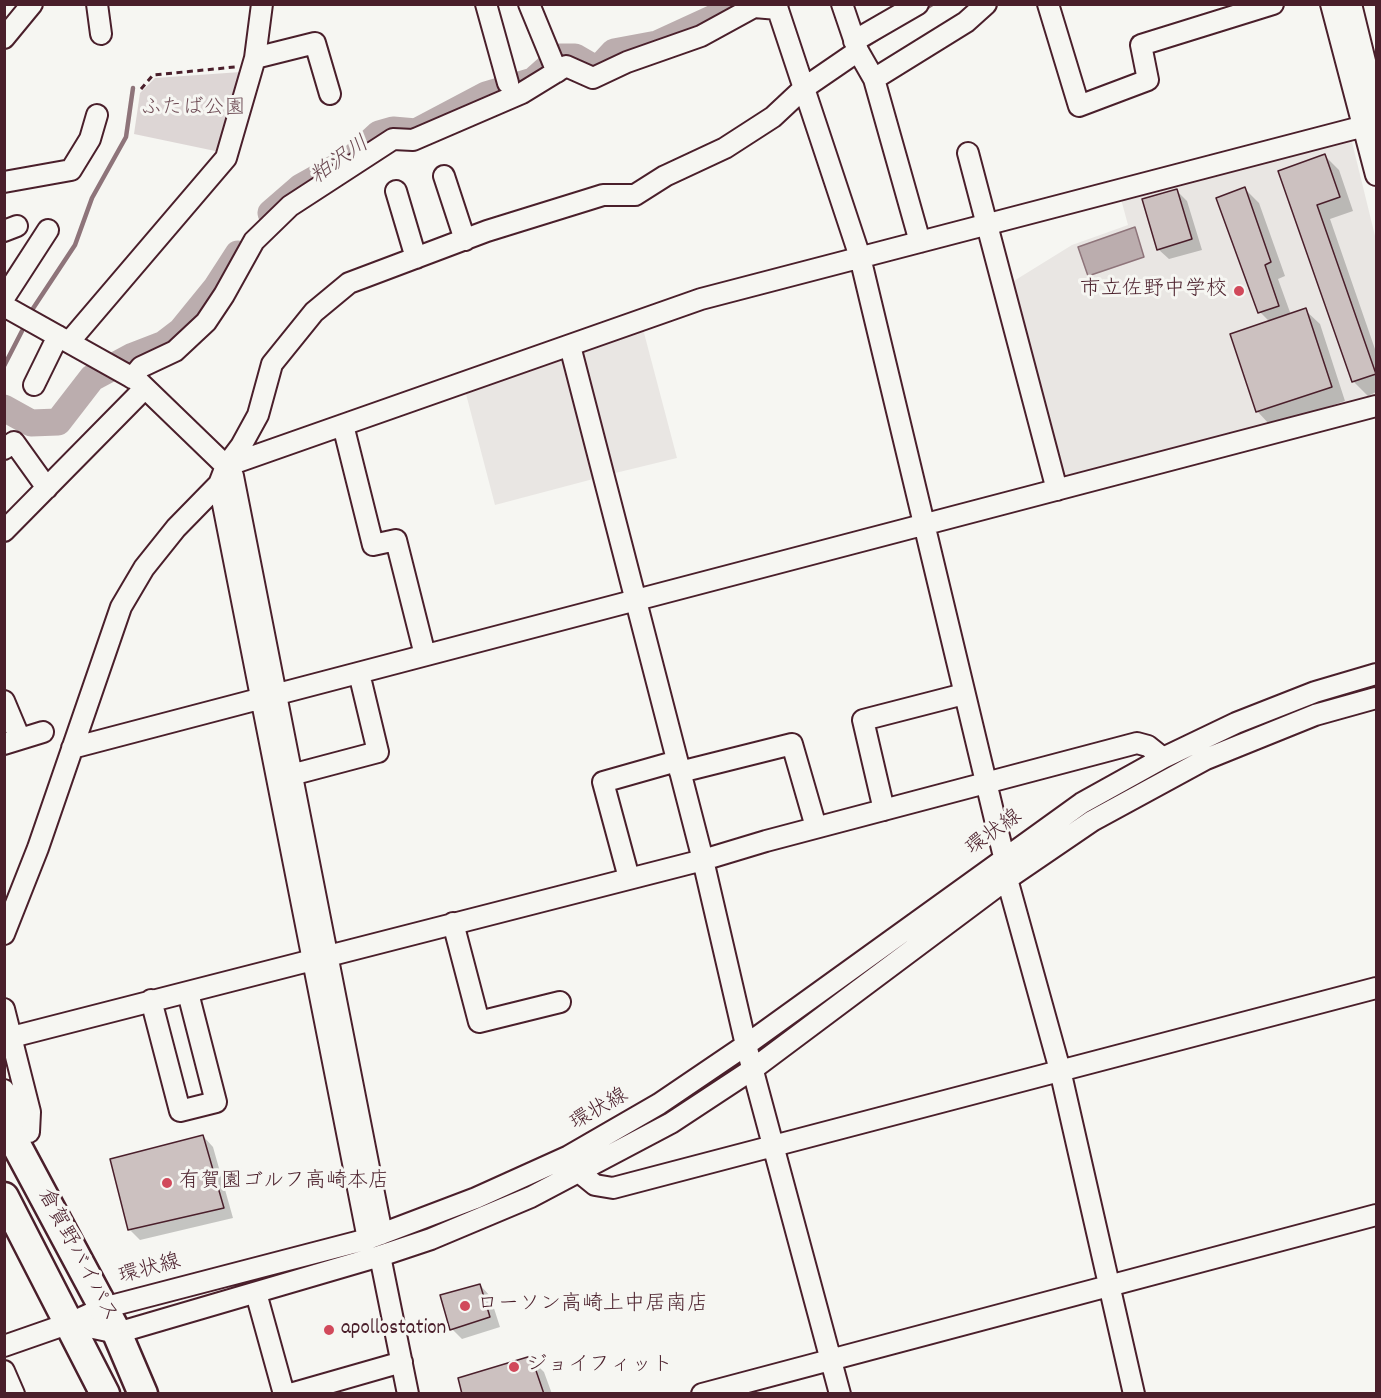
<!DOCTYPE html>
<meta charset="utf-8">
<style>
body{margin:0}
#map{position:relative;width:1381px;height:1398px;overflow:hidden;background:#f6f6f2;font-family:Dekko,sans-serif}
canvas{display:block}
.frame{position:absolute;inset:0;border:6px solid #4a1f2b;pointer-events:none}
</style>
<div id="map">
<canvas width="1381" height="1398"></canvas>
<div class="frame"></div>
</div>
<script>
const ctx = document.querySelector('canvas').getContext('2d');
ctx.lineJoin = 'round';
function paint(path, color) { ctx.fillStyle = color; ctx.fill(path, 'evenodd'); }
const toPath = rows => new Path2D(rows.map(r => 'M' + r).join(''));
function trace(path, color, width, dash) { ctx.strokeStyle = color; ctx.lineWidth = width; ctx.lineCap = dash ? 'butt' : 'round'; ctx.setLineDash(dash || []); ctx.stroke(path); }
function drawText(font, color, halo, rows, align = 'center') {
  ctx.font = font + ' Dekko,"Klee One",sans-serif'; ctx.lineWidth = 6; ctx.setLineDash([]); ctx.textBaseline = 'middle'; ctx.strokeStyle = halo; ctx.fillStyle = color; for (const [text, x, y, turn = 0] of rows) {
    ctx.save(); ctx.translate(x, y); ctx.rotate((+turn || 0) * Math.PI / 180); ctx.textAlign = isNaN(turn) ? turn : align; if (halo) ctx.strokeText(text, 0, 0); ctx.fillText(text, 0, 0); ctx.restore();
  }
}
paint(toPath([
 [1351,138,1376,240,1376,397,1060,483,1009,284,1072,245,1128,225,1121,199],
 [643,329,677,458,607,475,577,356,582,351],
 [562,358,567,362,597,478,495,505,466,394]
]), '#e9e6e3');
paint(toPath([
 [241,72,220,152,134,134,140,93,155,78]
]), '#ddd6d5');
const water = toPath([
 [1135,227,1144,257,1088,276,1078,247,1135,227]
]);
paint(water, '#bbadae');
trace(water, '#8e747a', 1.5);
paint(toPath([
 [1325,156,1339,170,1353,211,1330,219,1376,352,1376,392,1368,396,1353,381,1280,172],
 [1245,189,1259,203,1285,276,1278,279,1291,315,1305,310,1320,324,1345,401,1271,426,1257,411,1270,322,1260,312],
 [1176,190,1187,201,1202,250,1169,259,1158,249],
 [203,1136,213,1147,233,1218,140,1240,129,1229],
 [480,1285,490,1296,500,1327,462,1339,452,1329],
 [530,1358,544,1372,552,1394,464,1394]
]), '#0003');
trace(toPath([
 [921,11,932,4],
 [863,48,886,33],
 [32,310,75,245,92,198,126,137,133,88],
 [4,366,22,331]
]), '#8e747a', 4.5);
trace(toPath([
 [271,213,301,187,353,158,379,134,393,130,416,132,486,95,533,81,560,57,575,57,594,68,602,65,614,52,657,44,742,5],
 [4,408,31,423,58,422,92,378,133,356,164,344,181,331,216,288,238,254]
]), '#bbadae', 27);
const building = toPath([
 [1325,154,1340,197,1317,205,1376,374,1352,382,1278,171,1325,154],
 [1245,187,1271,262,1265,265,1279,306,1258,313,1216,198,1245,187],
 [1177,189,1192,239,1157,250,1142,199,1177,189],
 [1306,308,1332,387,1256,412,1230,334,1306,308],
 [203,1135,224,1208,128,1230,110,1159,203,1135],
 [480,1284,490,1317,450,1330,440,1295,480,1284],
 [531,1356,544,1394,462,1394,458,1378,531,1356]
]);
paint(building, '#ccc1c0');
trace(building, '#4a1f2b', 1.5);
const minor = toPath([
 [97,4,101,34],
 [486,4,508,83],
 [529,4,557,72],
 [776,4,860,257,1004,857],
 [1048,4,1079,106,1148,80,1141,45,1273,4],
 [1331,4,1376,175],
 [1351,4,1376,106],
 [4,38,32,4],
 [854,41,918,4],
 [858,51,874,79,920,242],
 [255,58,315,43,330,94],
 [874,79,966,22,986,4],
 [968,153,1057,490],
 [444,176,465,240],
 [4,182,71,170,90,139,97,115],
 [396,191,416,258],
 [4,231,17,226],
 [4,298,48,230],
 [4,306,138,381,226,466,233,476,382,1234],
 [69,342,226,158,255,58,262,4],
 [570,346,703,860,746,1045,840,1394],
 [132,378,141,367,175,351,206,322,224,295,254,241,290,206,393,139,413,140,522,93,566,66,593,78,627,62,701,36,754,7,778,9],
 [34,385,58,336],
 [343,425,373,545,396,540,425,655],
 [4,449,14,442,47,488],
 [226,466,241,446,258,415,272,364,314,312,349,283,487,231,587,200,603,195,635,195,665,176,725,148,773,117,804,88,858,51,842,4],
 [219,484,368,1239],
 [4,531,145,388],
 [4,701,20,739],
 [4,744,43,732],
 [72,748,1376,406],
 [680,772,792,744,816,827],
 [291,775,378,752,359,673],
 [884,810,863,720,964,694],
 [629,878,603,782,677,761],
 [1007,879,1060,1070,1134,1394],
 [453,923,479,1022,560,1002],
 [4,934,38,848,121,607,144,568,176,528,219,484,226,466,701,299,1376,123],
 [151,1000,180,1111,216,1102,188,993],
 [4,1009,30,1112,29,1132],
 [4,1039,703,860,766,841,1137,743,1148,746,1163,758],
 [4,1090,27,1129],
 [579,1172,595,1185,613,1188,1376,988],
 [380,1256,408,1394],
 [256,1293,284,1394],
 [70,1323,117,1333,380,1256,431,1239,531,1197,671,1123,753,1069,1007,879,1092,821,1206,759,1315,715,1376,698],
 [4,1346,70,1323,103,1308,368,1239,476,1198,569,1156,659,1104,746,1045,1082,803,1163,758,1236,723,1315,692,1376,674],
 [4,1371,14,1394],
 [290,1394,402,1362],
 [702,1394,1376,1215]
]);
const highway = toPath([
 [4,1122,117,1333,143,1394],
 [4,1197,105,1394]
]);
trace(minor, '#4a1f2b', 24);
trace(highway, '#4a1f2b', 33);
trace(toPath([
 [141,89,153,75,235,67]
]), '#4a1f2b', 3, [6, 4.5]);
trace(minor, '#f6f6f2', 20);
trace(highway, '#f6f6f2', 28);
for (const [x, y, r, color] of [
 [1239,291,6,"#d1495b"],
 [167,1183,6,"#d1495b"],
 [465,1306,6,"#d1495b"],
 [329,1330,6,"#d1495b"],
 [514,1367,6,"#d1495b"]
]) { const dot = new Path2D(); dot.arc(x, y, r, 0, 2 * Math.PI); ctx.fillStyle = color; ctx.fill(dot); trace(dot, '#f6f6f2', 2); }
drawText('21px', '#6f4d56', '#f6f6f2', [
 ["ふたば公園",193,110]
]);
drawText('21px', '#4a1f2b', '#f6f6f2', [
 ["市立佐野中学校",1227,291,"right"],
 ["有賀園ゴルフ高崎本店",179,1183],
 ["ローソン高崎上中居南店",477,1306],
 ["apollostation",341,1330],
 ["ジョイフィット",526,1367]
], 'left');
drawText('21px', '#4a1f2b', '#f6f6f2', [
 ["環状線",995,834,-36],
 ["環状線",600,1111,-30],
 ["倉賀野バイパス",76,1256,62],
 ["環状線",150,1271,-15]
]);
drawText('italic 22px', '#6c4a52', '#f6f6f2', [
 ["粕沢川",341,162,-35]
]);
</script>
